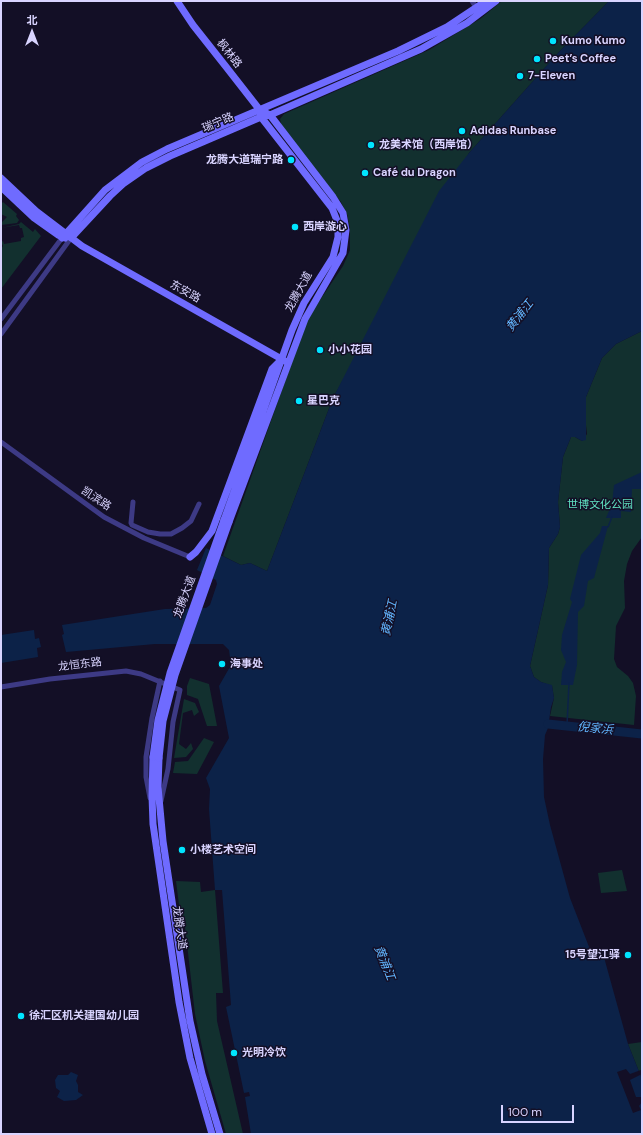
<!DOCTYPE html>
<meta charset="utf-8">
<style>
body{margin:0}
#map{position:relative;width:643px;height:1135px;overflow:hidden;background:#130f26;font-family:"DM Sans","Noto Sans SC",sans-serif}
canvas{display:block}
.frame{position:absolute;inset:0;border:2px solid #d9d4ff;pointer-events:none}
.north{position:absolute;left:12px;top:12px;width:40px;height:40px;-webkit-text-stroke:3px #130f26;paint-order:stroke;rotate:0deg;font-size:11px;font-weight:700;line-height:16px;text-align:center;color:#d9d4ff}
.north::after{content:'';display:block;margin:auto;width:14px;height:18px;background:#d9d4ff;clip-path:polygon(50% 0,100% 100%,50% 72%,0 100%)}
.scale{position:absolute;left:501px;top:1105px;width:73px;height:18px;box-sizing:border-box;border:2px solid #d9d4ff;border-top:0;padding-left:5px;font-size:12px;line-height:14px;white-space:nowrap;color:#d9d4ff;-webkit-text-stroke:3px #130f26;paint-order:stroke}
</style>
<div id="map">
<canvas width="643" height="1135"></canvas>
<div class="frame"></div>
<div class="north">北</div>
<div class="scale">100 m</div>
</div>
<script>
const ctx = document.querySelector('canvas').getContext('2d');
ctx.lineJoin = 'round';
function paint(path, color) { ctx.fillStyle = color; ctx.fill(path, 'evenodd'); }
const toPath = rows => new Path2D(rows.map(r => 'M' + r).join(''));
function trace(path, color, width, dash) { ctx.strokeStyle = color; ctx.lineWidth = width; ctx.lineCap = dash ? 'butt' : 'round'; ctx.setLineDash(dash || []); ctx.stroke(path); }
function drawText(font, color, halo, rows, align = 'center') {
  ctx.font = font + ' "DM Sans","Noto Sans SC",sans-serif'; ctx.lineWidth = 3; ctx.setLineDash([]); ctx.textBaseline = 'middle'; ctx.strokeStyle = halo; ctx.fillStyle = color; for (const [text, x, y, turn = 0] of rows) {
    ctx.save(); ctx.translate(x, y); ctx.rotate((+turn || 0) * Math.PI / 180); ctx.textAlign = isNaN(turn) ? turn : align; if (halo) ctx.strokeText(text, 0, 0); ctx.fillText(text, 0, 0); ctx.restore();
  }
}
paint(toPath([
 [502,1,609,1,559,52,469,153,333,398,267,571,250,563,241,565,223,556,304,328,314,309,343,266,350,250,350,228,347,214,341,202,282,128,280,119,284,114,429,50,480,19],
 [3,202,17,214,16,216,19,220,17,223,1,225,1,223,7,217,1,214,1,204],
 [21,222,33,232,35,229,41,236,1,289,1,249,3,246,1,242,3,241,4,244,21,241,21,238,24,237,22,228,20,228,19,225,1,228,1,231,1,228,19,224],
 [642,331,642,537,632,551,627,564,624,581,625,608,616,626,614,659,617,667,628,676,633,683,636,696,634,725,550,716,554,698,552,686,541,682,534,677,530,666,548,585,549,548,558,534,560,527,558,502,563,457,571,437,575,437,582,441,587,434,585,416,586,397,602,358,616,344],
 [190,678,209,684,217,726,207,726,198,699,187,695,187,686],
 [184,699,195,703,199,712,194,716,192,710,183,713,179,744,186,749,191,743,193,749,186,757,174,758],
 [204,738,214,742,197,774,173,773,175,762,188,761],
 [622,870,627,891,601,893,598,873],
 [176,881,200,882,201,892,215,890,223,993,216,993,217,1021,243,1134,226,1134,205,1061,195,1014,184,918,180,913],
 [642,1042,642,1079,628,1044]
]), '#12302f');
paint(toPath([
 [609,1,642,1,642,331,616,344,602,358,586,397,586,440,582,441,575,437,571,437,563,457,558,502,560,527,558,534,549,548,548,585,530,666,534,677,541,682,552,685,554,698,551,707,548,728,545,735,543,759,544,797,550,825,570,898,591,952,602,950,628,1044,642,1079,642,1134,251,1134,245,1097,250,1096,249,1092,244,1093,226,1007,231,1005,222,890,215,890,209,809,210,789,206,778,229,738,219,686,231,665,229,650,223,644,155,644,66,652,62,635,64,634,62,625,165,609,206,608,210,605,217,584,216,580,197,570,206,548,241,565,250,563,267,571,333,398,439,191,469,153,559,52],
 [642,472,642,489,632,489,631,512,621,511,621,518,606,518,612,504,614,485],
 [602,526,608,526,594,578,588,581,584,606,578,612,577,665,573,685,561,685,562,672,566,662,561,650,562,635,572,602,570,599,581,555,600,533],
 [34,630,35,639,39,638,41,647,37,648,38,657,1,663,1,635],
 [71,1072,78,1075,76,1081,78,1085,78,1092,83,1095,76,1100,64,1101,57,1097,60,1091,56,1088,55,1080,58,1075,68,1075]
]), '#0c2248');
paint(toPath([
 [626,1069,630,1074,641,1070,642,1074,630,1080,636,1097,642,1097,642,1102,639,1106,641,1110,633,1113,617,1072]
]), '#130f26');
trace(toPath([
 [608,527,612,517],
 [567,725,569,683]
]), '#0c2248', 1.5);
trace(toPath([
 [548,724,642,734]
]), '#0c2248', 9);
trace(toPath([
 [472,1,478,10],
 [1,319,62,238],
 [1,334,71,238],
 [1,442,104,517,144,538,190,557],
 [133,502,131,523,132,525,148,532,160,534,171,534,182,528,191,521,199,504],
 [1,687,50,679,126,671,141,674,180,690,173,722,168,769,161,801],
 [150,798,146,777,146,757,152,718,160,681]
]), '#3d3a85', 5);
trace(toPath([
 [177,1,193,25,227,68,259,109,270,115,333,197,343,213,346,230,343,253,305,319,229,522],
 [1,178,36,211,82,246,285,361],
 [1,187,34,218,58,235,65,238],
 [62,238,105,190,142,162,167,149,398,51,447,27,486,1],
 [71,238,110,196,123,184,146,168,170,156,261,117,270,115,421,49,467,23,496,1],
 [224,520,292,330,304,303,333,257,338,237,338,223,332,208,261,117,260,113],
 [190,557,196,552,212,531,272,369,280,361],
 [153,757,152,796,153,824,179,1002,190,1058,212,1134],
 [159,758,158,787,163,841,190,1021,202,1074,220,1134]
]), '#6f6bff', 7);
trace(toPath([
 [153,757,158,720,170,673,224,520],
 [159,758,163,721,175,675,229,522]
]), '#6f6bff', 7);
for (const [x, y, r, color] of [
 [553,41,4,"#00e5ff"],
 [537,59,4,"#00e5ff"],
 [520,76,4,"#00e5ff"],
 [462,131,4,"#00e5ff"],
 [371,145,4,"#00e5ff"],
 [291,160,4,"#00e5ff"],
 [365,173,4,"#00e5ff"],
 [295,227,4,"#00e5ff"],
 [320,350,4,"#00e5ff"],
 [299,401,4,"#00e5ff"],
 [222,664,4,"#00e5ff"],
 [182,850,4,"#00e5ff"],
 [628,955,4,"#00e5ff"],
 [21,1016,4,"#00e5ff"],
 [234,1053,4,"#00e5ff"]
]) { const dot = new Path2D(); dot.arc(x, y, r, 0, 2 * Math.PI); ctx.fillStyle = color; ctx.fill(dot); trace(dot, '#130f26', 1.5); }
drawText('bold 11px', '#d9d4ff', '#130f26', [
 ["Kumo Kumo",561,41],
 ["Peet’s Coffee",545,59],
 ["7-Eleven",528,76],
 ["Adidas Runbase",470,131],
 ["龙美术馆（西岸馆）",379,145],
 ["龙腾大道瑞宁路",283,160,"right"],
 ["Café du Dragon",373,173],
 ["西岸漩心",303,227],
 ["小小花园",328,350],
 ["星巴克",307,401],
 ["海事处",230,664],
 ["小楼艺术空间",190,850],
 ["15号望江驿",620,955,"right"],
 ["徐汇区机关建国幼儿园",29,1016],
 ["光明冷饮",242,1053]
], 'left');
drawText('11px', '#d9d4ff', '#130f26', [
 ["枫林路",229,54,52],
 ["瑞宁路",218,123,-23],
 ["东安路",185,292,29],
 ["龙腾大道",299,292,-61],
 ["凯滨路",96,499,33],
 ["龙腾大道",185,597,-70],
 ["龙恒东路",80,665,-7],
 ["龙腾大道",179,928,82]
]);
drawText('11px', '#5fe0c0', '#130f26', [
 ["世博文化公园",600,505]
]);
drawText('italic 12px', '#62b6ff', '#130f26', [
 ["黄浦江",520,316,-52],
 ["黄浦江",390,618,-78],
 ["倪家浜",595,729,6],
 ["黄浦江",384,963,68]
]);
</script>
